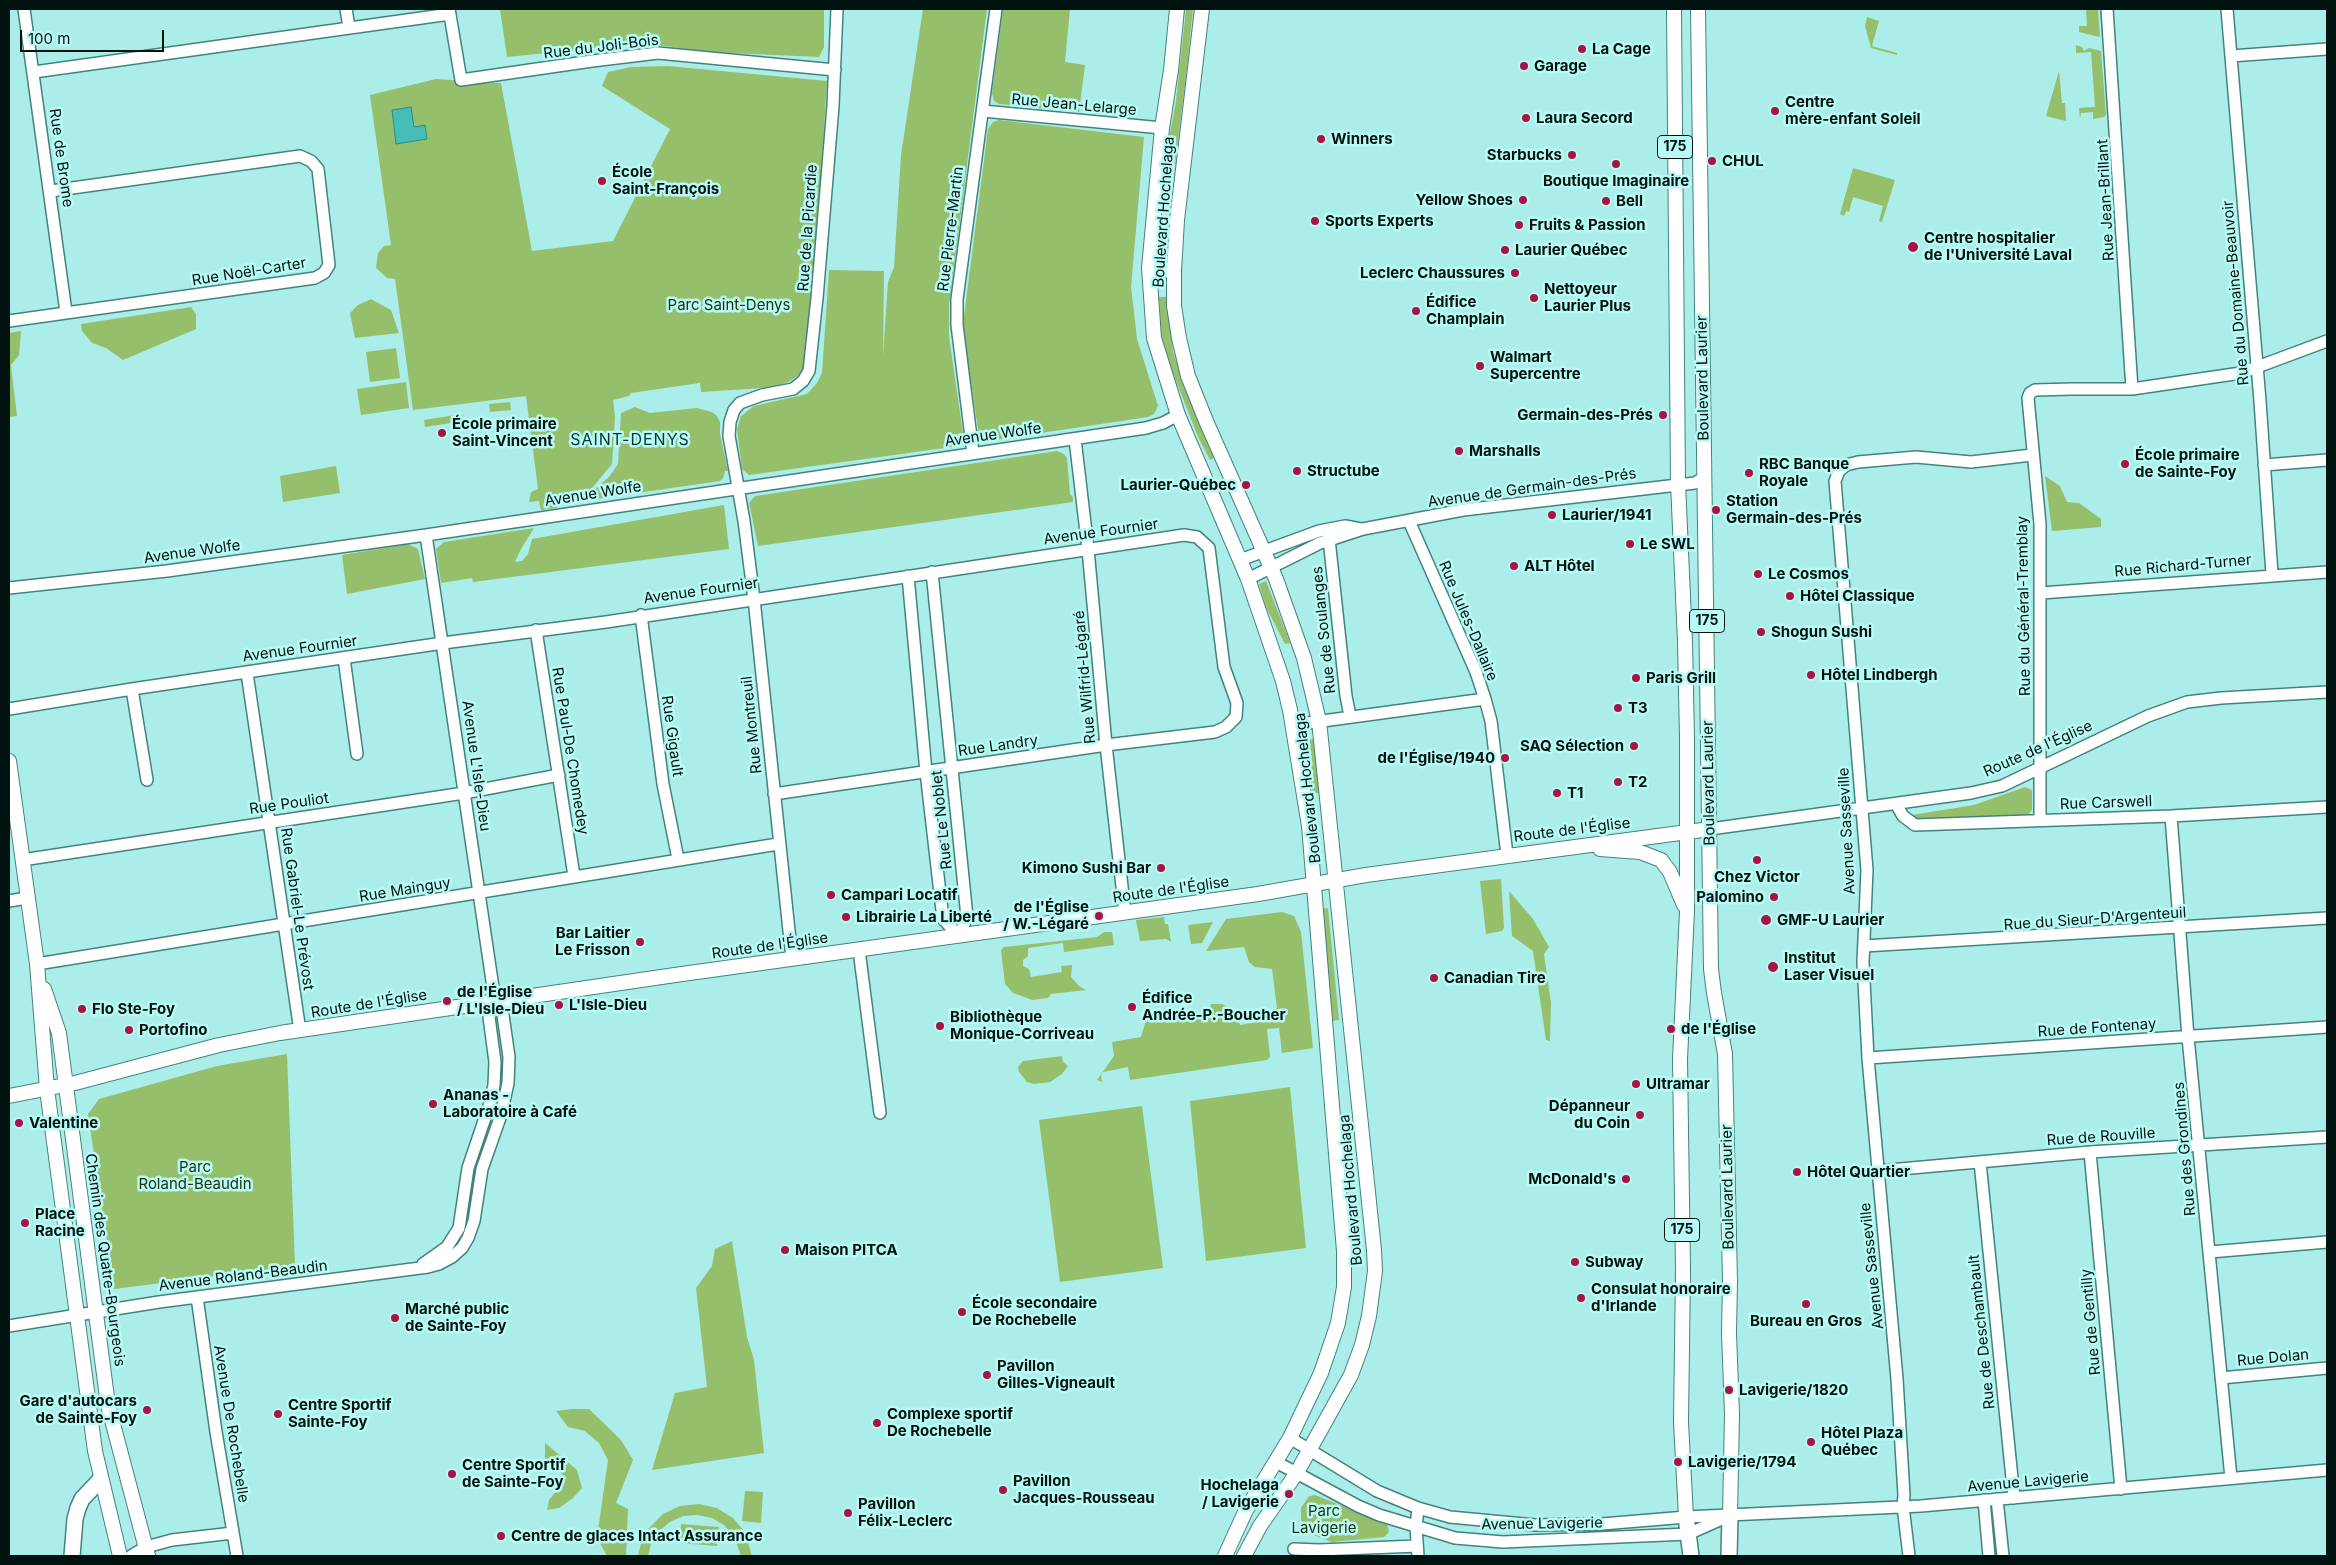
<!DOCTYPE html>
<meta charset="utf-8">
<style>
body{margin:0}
#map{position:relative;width:2336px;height:1565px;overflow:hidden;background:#abede8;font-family:Inter,sans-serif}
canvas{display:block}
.frame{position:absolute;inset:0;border:10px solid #001311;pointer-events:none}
.scale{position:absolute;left:20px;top:30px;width:144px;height:22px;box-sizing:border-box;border:2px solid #001311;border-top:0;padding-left:6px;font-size:15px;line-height:18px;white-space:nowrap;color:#001311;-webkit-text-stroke:4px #b8faf5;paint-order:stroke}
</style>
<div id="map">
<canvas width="2336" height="1565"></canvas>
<div class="frame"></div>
<div class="scale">100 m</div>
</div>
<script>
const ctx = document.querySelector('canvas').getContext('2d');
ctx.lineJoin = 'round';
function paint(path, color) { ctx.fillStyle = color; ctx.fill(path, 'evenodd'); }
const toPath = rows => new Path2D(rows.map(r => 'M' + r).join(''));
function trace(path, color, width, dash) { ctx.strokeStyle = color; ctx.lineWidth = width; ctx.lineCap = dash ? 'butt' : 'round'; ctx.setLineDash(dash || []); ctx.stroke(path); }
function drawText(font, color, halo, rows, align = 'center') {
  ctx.font = font + ' Inter,sans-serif'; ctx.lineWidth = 5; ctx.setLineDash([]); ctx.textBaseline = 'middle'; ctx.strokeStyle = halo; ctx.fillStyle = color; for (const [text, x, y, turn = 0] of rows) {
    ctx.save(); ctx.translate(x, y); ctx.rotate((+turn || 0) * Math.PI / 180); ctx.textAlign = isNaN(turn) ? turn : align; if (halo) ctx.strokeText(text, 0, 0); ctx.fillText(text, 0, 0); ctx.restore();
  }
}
paint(toPath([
 [500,9,824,9,824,47,819,57,708,52,645,43,507,57],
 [923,9,987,9,949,305,949,336,964,441,959,446,749,475,742,469,737,429,741,416,754,406,807,394,817,383,822,373,829,270,884,271,883,356,888,282,894,267,901,155],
 [1003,9,1070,9,1065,62,1085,65,1079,112,999,104,994,101,992,93],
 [1186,9,1193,9,1187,68,1175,164,1170,163,1169,139,1176,101],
 [2086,9,2098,9,2100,37,2079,32,2079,26,2087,26],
 [1867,17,1879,21,1872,46,1897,53,1897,55,1871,48,1865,26],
 [2076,45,2082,47,2084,51,2089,48,2101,51,2106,115,2104,117,2093,119,2093,112,2081,113,2080,119,2079,108,2095,107,2091,52,2076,53,2076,60],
 [668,66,827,81,810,352,800,374,790,381,778,387,701,392,700,383,631,393,629,396,613,400,615,417,612,464,588,493,556,498,557,508,541,510,539,501,529,502,531,492,538,489,526,396,413,410,395,279,387,278,376,268,378,253,384,246,391,245,370,95,436,79,501,83,532,251,613,241,670,129,602,86,608,72,631,67],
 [2059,71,2062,103,2065,103,2066,121,2046,116],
 [999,120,1144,137,1131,287,1137,339,1158,406,1154,414,1148,417,987,441,979,436,964,334,964,316,988,129,993,122],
 [1853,168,1895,180,1882,222,1879,221,1883,206,1853,197,1849,212,1846,211,1844,216,1840,214],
 [1159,297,1166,297,1173,351,1185,388,1214,458,1210,460,1199,439,1169,363,1160,328],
 [371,299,391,310,399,333,355,338,350,313,358,305],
 [191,307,196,314,196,329,123,360,106,348,92,343,82,331,81,324],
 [21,331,19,355,11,365,17,416,9,417,9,333],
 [396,348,400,378,370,382,366,352],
 [406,382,409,408,361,415,357,389],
 [510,402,511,410,490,412,489,404],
 [635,407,650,413,697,408,712,412,717,416,720,422,720,434,728,471,725,471,723,478,720,481,582,501,609,477,618,464,621,413],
 [462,414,464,421,425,427,424,420],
 [1057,451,1064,454,1067,458,1070,494,1073,497,1073,502,758,546,749,503,755,496],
 [336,466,340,493,283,502,280,476],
 [2045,476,2060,486,2067,502,2079,503,2101,519,2101,527,2052,531],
 [724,505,729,549,473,582,472,578,441,583,436,549,444,542,534,528,521,549,515,562,522,561,528,554,532,539],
 [408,544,418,549,425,579,347,594,342,555],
 [1266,581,1282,622,1290,643,1285,644,1266,607,1259,584],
 [1313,739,1320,793,1313,793,1305,749,1304,741],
 [2025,787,2032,790,2032,810,2027,816,1916,818,1912,815,1974,805],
 [1501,879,1504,928,1502,931,1486,934,1480,881],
 [1509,891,1533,919,1549,947,1544,954,1551,1003,1550,1041,1546,1040,1533,951,1512,936],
 [1328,908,1339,1020,1333,1021,1322,909],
 [1282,912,1294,916,1301,932,1313,1048,1282,1053,1279,1028,1267,1029,1270,1057,1267,1060,1130,1080,1128,1067,1103,1072,1101,1075,1102,1082,1097,1080,1114,1056,1112,1042,1141,1037,1146,1020,1159,1011,1165,1010,1166,1015,1173,1018,1205,1014,1210,1009,1211,1004,1222,1004,1234,1011,1240,1025,1269,1020,1270,1013,1277,1008,1272,969,1255,967,1249,962,1244,947,1206,951,1226,919],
 [1164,917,1165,924,1168,924,1171,942,1166,939,1140,941,1136,920],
 [1213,922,1202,943,1191,944,1188,925],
 [1104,932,1112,932,1114,945,1064,952,1063,943,1028,948,1028,956,1023,960,1023,966,1029,969,1031,977,1062,972,1061,966,1072,965,1071,977,1079,986,1086,990,1051,994,1048,998,1032,1000,1013,993,1005,984,1001,950,1004,947,1097,937],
 [287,1054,295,1266,114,1289,88,1114,99,1099,217,1066],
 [1062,1056,1063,1062,1068,1066,1062,1074,1050,1082,1034,1084,1027,1082,1019,1072,1018,1067,1023,1061],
 [1290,1087,1306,1248,1206,1261,1190,1101],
 [1142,1106,1163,1268,1060,1282,1039,1120],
 [732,1241,747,1337,754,1360,764,1453,652,1470,675,1393,707,1387,696,1288,712,1266,715,1249],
 [572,1409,589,1409,621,1440,633,1460,616,1503,628,1509,626,1556,607,1556,597,1538,608,1460,599,1443,585,1431,568,1427,556,1411],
 [545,1443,577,1470,582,1488,573,1498,559,1508,547,1510,549,1500,562,1484,564,1476,556,1467,545,1469],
 [745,1491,763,1492,761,1523,742,1521],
 [1315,1495,1387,1524,1389,1532,1384,1537,1332,1542,1308,1533,1301,1520,1301,1508,1309,1496],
 [699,1504,717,1508,733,1518,745,1532,752,1556,741,1556,734,1536,724,1525,712,1518,697,1515,683,1516,670,1522,659,1531,651,1544,648,1556,638,1556,641,1543,650,1527,663,1514,680,1506],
 [681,1524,719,1527,717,1546,680,1543]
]), '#96bf6b');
const water = toPath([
 [411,107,414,127,425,125,427,139,396,144,392,110,411,107]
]);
paint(water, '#46bdb7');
trace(water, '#318a85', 1);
const minor = toPath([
 [24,9,66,312],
 [346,9,349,27],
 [449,9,461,80,592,61,658,53,835,70],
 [2107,9,2132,389],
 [2227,9,2260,401,2272,574],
 [2231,56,2327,49],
 [34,72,450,14],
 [983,111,1162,128],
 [9,321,315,278,324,273,329,265,318,169,311,161,300,156,51,191],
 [1075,439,1088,549,1106,745,1125,913],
 [973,453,957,325,957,299,996,9],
 [2264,465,2327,460],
 [1409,521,1476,672,1485,699,1491,721,1507,855],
 [1329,539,1346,696,1350,716],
 [1240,560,1319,531,1345,526,1361,529],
 [908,576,926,772,943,919,959,936,967,917,932,572],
 [1248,579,1320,543,1363,529,1463,510,1695,483,1705,477],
 [9,588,167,571,426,535,1146,428,1163,423,1178,415],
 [2041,593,2327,572],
 [641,615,663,784,678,859],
 [536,630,574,876],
 [344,658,357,754],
 [247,673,300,1031],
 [132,689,147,780],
 [9,709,132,689,443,643,606,622,1184,535,1197,537,1209,548,1224,667,1237,703,1236,717,1226,727,1215,732,1106,745,774,794],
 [1293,725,1485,699],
 [1896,804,1903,816,1915,825,2171,816,2327,807],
 [2171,816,2188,1037,2231,1478],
 [2040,820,2040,524,2028,398,2030,393,2035,390,2072,389,2132,389,2241,373,2327,341],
 [1710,829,1971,793,2002,786,2148,716,2187,702,2221,698,2327,692],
 [22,860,464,793,559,775],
 [9,901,27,898],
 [1864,946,2327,918],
 [859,950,880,1113],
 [792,959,754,599,744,521,729,436,730,422,734,410,740,403,762,395,793,389,803,381,809,371,817,298,833,106,837,9],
 [37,964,778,844],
 [1868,1058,2327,1027],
 [2090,1152,2121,1489],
 [1980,1162,2014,1498],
 [1878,1171,2090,1152,2327,1137],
 [2210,1252,2327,1242],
 [423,1264,447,1247,459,1228,468,1168,490,1103,494,1085,495,1062,489,1017,495,1001],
 [197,1297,216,1432,237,1556],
 [9,1326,159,1302,428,1267,439,1264,452,1257,462,1248,468,1238,474,1221,482,1169,501,1115,508,1083,509,1057,503,1015,495,1001,426,535],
 [2221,1378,2327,1368],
 [1290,1438,1377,1491,1418,1508,1450,1517,1535,1525,1602,1524,1686,1517,1921,1506,2327,1470],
 [1276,1462,1358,1506,1379,1515,1455,1538,1503,1542,1688,1534,1724,1518],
 [1997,1499,2003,1556],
 [1984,1500,1989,1556],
 [1418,1508,1416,1527,1418,1556],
 [1294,1549,1319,1550,1417,1546],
 [131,1556,146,1547,172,1540,233,1533],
 [1909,1556,1903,1506,1904,1495,1897,1379,1868,1058,1863,962,1867,870,1835,481,1839,471,1846,465,1858,462,1916,457,1971,462,2032,455]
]);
const major = toPath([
 [1177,9,1171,70,1162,128,1149,268,1154,338,1178,415,1248,579,1283,681,1290,710,1309,826,1344,1251,1344,1287,1338,1323,1321,1373,1290,1438,1246,1510,1225,1556],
 [1202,9,1177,220,1174,271,1174,306,1179,338,1188,376,1206,421,1276,579,1304,658,1319,721,1374,1250,1375,1271,1369,1316,1362,1345,1351,1375,1296,1474,1260,1526,1244,1556],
 [1674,9,1678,483,1685,642,1687,739,1687,911,1680,1059,1683,1271,1681,1422,1686,1517],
 [1698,9,1711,969,1714,993,1725,1054,1730,1281,1729,1333,1732,1414,1730,1516],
 [1149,268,1174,271],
 [9,761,37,964,47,1089,95,1451,120,1556],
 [1600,849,1640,852,1661,860,1670,872,1684,905],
 [44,989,59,1033,108,1405,148,1556],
 [9,1096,75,1083,219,1045,280,1033,675,975,1258,894,1366,875,1710,829]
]);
const highway = toPath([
 [1686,1517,1691,1556],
 [72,1556,75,1519,78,1508,82,1499,100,1480],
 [1729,1556,1730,1516]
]);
trace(minor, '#43837f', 14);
trace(major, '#43837f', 16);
trace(highway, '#43837f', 18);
trace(minor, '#fff', 11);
trace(major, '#fff', 14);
trace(highway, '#fff', 15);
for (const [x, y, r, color] of [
 [1582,49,5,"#a81244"],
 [1524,66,5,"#a81244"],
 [1775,111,5,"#a81244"],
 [1526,118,5,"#a81244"],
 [1321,139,5,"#a81244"],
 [1572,155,5,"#a81244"],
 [1712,161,5,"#a81244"],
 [1616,164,5,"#a81244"],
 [602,181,5,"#a81244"],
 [1523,200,5,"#a81244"],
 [1606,201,5,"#a81244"],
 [1315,221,5,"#a81244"],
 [1519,225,5,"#a81244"],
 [1913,247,6,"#a81244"],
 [1505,250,5,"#a81244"],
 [1515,273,5,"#a81244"],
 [1534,298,5,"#a81244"],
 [1416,311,5,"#a81244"],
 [1480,366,5,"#a81244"],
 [1663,415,5,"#a81244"],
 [442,433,5,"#a81244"],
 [1459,451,5,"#a81244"],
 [2125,464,5,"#a81244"],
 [1297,471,5,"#a81244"],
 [1749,473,5,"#a81244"],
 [1246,485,5,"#a81244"],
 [1716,510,5,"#a81244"],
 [1552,515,5,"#a81244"],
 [1630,544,5,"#a81244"],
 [1514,566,5,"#a81244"],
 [1758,574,5,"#a81244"],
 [1790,596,5,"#a81244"],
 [1761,632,5,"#a81244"],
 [1811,675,5,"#a81244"],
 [1636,678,5,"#a81244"],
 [1618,708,5,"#a81244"],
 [1634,746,5,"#a81244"],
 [1505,758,5,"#a81244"],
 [1618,782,5,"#a81244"],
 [1557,793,5,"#a81244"],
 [1757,860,5,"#a81244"],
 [1161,868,5,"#a81244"],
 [831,895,5,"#a81244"],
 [1774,897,5,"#a81244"],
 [1099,916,5,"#a81244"],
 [846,917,5,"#a81244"],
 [1766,920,6,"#a81244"],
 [640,942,5,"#a81244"],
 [1773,967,6,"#a81244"],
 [1434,978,5,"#a81244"],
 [447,1001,5,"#a81244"],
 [559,1005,5,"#a81244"],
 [1132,1007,5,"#a81244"],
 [82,1009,5,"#a81244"],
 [940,1026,5,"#a81244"],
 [1671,1029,5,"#a81244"],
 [129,1030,5,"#a81244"],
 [1636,1084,5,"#a81244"],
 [433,1104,5,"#a81244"],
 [1640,1115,5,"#a81244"],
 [19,1123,5,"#a81244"],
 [1797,1172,5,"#a81244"],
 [1626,1179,5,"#a81244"],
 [25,1223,5,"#a81244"],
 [785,1250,5,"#a81244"],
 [1575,1262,5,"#a81244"],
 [1581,1298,5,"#a81244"],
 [1806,1304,5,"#a81244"],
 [962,1312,5,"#a81244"],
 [395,1318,5,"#a81244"],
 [987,1375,5,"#a81244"],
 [1729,1390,5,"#a81244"],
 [147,1410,5,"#a81244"],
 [278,1414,5,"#a81244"],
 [877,1423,5,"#a81244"],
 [1811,1442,5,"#a81244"],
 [1678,1462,5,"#a81244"],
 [452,1474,5,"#a81244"],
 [1003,1490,5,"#a81244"],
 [1289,1494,5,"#a81244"],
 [848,1513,5,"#a81244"],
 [501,1536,5,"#a81244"]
]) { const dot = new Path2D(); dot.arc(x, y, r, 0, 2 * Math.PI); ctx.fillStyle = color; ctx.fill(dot); trace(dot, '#b8faf5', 2); }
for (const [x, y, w] of [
 [1675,147,35],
 [1707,621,35],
 [1682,1230,35]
]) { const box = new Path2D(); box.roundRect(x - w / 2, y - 11.5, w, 23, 4); ctx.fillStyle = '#b8faf5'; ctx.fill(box); trace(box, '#001311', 1); }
drawText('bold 14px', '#001311', null, [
 ["175",1675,147],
 ["175",1707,621],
 ["175",1682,1230]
]);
drawText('15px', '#001311', '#b8faf5', [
 ["Rue du Joli-Bois",601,47,-7],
 ["Rue Jean-Lelarge",1074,105,5],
 ["Rue de Brome",61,158,82],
 ["Rue Jean-Brillant",2106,200,-93],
 ["Boulevard Hochelaga",1164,212,-86],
 ["Rue de la Picardie",808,228,-86],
 ["Rue Pierre-Martin",951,229,-83],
 ["Rue Noël-Carter",249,272,-9],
 ["Rue du Domaine-Beauvoir",2236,293,-95],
 ["Boulevard Laurier",1703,378,-91],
 ["Avenue Wolfe",993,435,-8],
 ["Avenue de Germain-des-Prés",1532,488,-8],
 ["Avenue Wolfe",593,494,-9],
 ["Avenue Fournier",1101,532,-8],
 ["Avenue Wolfe",192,552,-8],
 ["Rue Richard-Turner",2183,566,-5],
 ["Avenue Fournier",701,591,-8],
 ["Rue du Général-Tremblay",2024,606,-91],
 ["Rue Jules-Dallaire",1468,621,67],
 ["Rue de Soulanges",1324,630,-96],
 ["Avenue Fournier",300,649,-8],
 ["Rue Wilfrid-Légaré",1085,677,-95],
 ["Rue Montreuil",752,725,-96],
 ["Rue Gigault",672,736,82],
 ["Rue Landry",998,746,-8],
 ["Route de l'Église",2038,749,-24],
 ["Rue Paul-De Chomedey",570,751,81],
 ["Avenue L'Isle-Dieu",476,766,82],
 ["Boulevard Laurier",1709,783,-91],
 ["Boulevard Hochelaga",1308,788,-96],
 ["Rue Carswell",2106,803,-2],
 ["Rue Pouliot",289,804,-8],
 ["Rue Le Noblet",942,820,-96],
 ["Route de l'Église",1572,830,-7],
 ["Avenue Sasseville",1847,831,-93],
 ["Rue Mainguy",405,890,-9],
 ["Route de l'Église",1171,890,-8],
 ["Rue Gabriel-Le Prévost",297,909,82],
 ["Rue du Sieur-D'Argenteuil",2095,919,-4],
 ["Route de l'Église",770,946,-8],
 ["Route de l'Église",369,1004,-9],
 ["Rue de Fontenay",2097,1028,-4],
 ["Rue de Rouville",2101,1137,-4],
 ["Rue des Grondines",2185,1149,-95],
 ["Boulevard Laurier",1728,1187,-91],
 ["Boulevard Hochelaga",1351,1190,-95],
 ["Chemin des Quatre-Bourgeois",105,1260,82],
 ["Avenue Sasseville",1872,1266,-96],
 ["Avenue Roland-Beaudin",243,1276,-7],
 ["Rue de Gentilly",2091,1322,-95],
 ["Rue de Deschambault",1982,1332,-96],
 ["Rue Dolan",2273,1358,-5],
 ["Avenue De Rochebelle",231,1424,81],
 ["Avenue Lavigerie",2028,1482,-5],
 ["Avenue Lavigerie",1542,1524,-1]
]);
drawText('bold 15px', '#001311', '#b8faf5', [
 ["La Cage",1592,49],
 ["Garage",1534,66],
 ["Centre",1785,102],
 ["mère-enfant Soleil",1785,119],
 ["Laura Secord",1536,118],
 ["Winners",1331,139],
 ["Starbucks",1562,155,"right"],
 ["CHUL",1722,161],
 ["École",612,172],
 ["Saint-François",612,189],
 ["Boutique Imaginaire",1616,181,"center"],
 ["Yellow Shoes",1513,200,"right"],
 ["Bell",1616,201],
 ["Sports Experts",1325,221],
 ["Fruits & Passion",1529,225],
 ["Centre hospitalier",1924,238],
 ["de l'Université Laval",1924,255],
 ["Laurier Québec",1515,250],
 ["Leclerc Chaussures",1505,273,"right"],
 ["Nettoyeur",1544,289],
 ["Laurier Plus",1544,306],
 ["Édifice",1426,302],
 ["Champlain",1426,319],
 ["Walmart",1490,357],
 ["Supercentre",1490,374],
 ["Germain-des-Prés",1653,415,"right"],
 ["École primaire",452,424],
 ["Saint-Vincent",452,441],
 ["Marshalls",1469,451],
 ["École primaire",2135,455],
 ["de Sainte-Foy",2135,472],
 ["RBC Banque",1759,464],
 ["Royale",1759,481],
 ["Structube",1307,471],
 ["Laurier-Québec",1236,485,"right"],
 ["Station",1726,501],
 ["Germain-des-Prés",1726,518],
 ["Laurier/1941",1562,515],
 ["Le SWL",1640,544],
 ["ALT Hôtel",1524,566],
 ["Le Cosmos",1768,574],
 ["Hôtel Classique",1800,596],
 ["Shogun Sushi",1771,632],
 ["Hôtel Lindbergh",1821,675],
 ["Paris Grill",1646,678],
 ["T3",1628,708],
 ["SAQ Sélection",1624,746,"right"],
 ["de l'Église/1940",1495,758,"right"],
 ["T2",1628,782],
 ["T1",1567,793],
 ["Kimono Sushi Bar",1151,868,"right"],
 ["Chez Victor",1757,877,"center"],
 ["Campari Locatif",841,895],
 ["Palomino",1764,897,"right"],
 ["de l'Église",1089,907,"right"],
 ["/ W.-Légaré",1089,924,"right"],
 ["Librairie La Liberté",856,917],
 ["GMF-U Laurier",1777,920],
 ["Bar Laitier",630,933,"right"],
 ["Le Frisson",630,950,"right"],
 ["Institut",1784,958],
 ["Laser Visuel",1784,975],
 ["Canadian Tire",1444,978],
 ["de l'Église",457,992],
 ["/ L'Isle-Dieu",457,1009],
 ["Édifice",1142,998],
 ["Andrée-P.-Boucher",1142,1015],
 ["L'Isle-Dieu",569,1005],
 ["Flo Ste-Foy",92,1009],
 ["Bibliothèque",950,1017],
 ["Monique-Corriveau",950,1034],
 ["de l'Église",1681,1029],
 ["Portofino",139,1030],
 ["Ultramar",1646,1084],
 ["Ananas -",443,1095],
 ["Laboratoire à Café",443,1112],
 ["Dépanneur",1630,1106,"right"],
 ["du Coin",1630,1123,"right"],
 ["Valentine",29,1123],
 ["Hôtel Quartier",1807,1172],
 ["McDonald's",1616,1179,"right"],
 ["Place",35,1214],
 ["Racine",35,1231],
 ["Maison PITCA",795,1250],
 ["Subway",1585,1262],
 ["Consulat honoraire",1591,1289],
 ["d'Irlande",1591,1306],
 ["École secondaire",972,1303],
 ["De Rochebelle",972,1320],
 ["Marché public",405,1309],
 ["de Sainte-Foy",405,1326],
 ["Bureau en Gros",1806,1321,"center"],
 ["Pavillon",997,1366],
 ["Gilles-Vigneault",997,1383],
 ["Lavigerie/1820",1739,1390],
 ["Gare d'autocars",137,1401,"right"],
 ["de Sainte-Foy",137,1418,"right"],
 ["Centre Sportif",288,1405],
 ["Sainte-Foy",288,1422],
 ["Complexe sportif",887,1414],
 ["De Rochebelle",887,1431],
 ["Hôtel Plaza",1821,1433],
 ["Québec",1821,1450],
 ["Lavigerie/1794",1688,1462],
 ["Centre Sportif",462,1465],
 ["de Sainte-Foy",462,1482],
 ["Pavillon",1013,1481],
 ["Jacques-Rousseau",1013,1498],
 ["Hochelaga",1279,1485,"right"],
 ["/ Lavigerie",1279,1502,"right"],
 ["Pavillon",858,1504],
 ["Félix-Leclerc",858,1521],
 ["Centre de glaces Intact Assurance",511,1536]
], 'left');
drawText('15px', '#21320b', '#b8faf5', [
 ["Parc Saint-Denys",729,305],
 ["Parc",195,1167],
 ["Roland-Beaudin",195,1184],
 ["Parc",1324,1511],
 ["Lavigerie",1324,1528]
]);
ctx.letterSpacing = '1px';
drawText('16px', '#003634', '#b8faf5', [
 ["SAINT-DENYS",630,440]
]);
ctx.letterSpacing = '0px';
</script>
